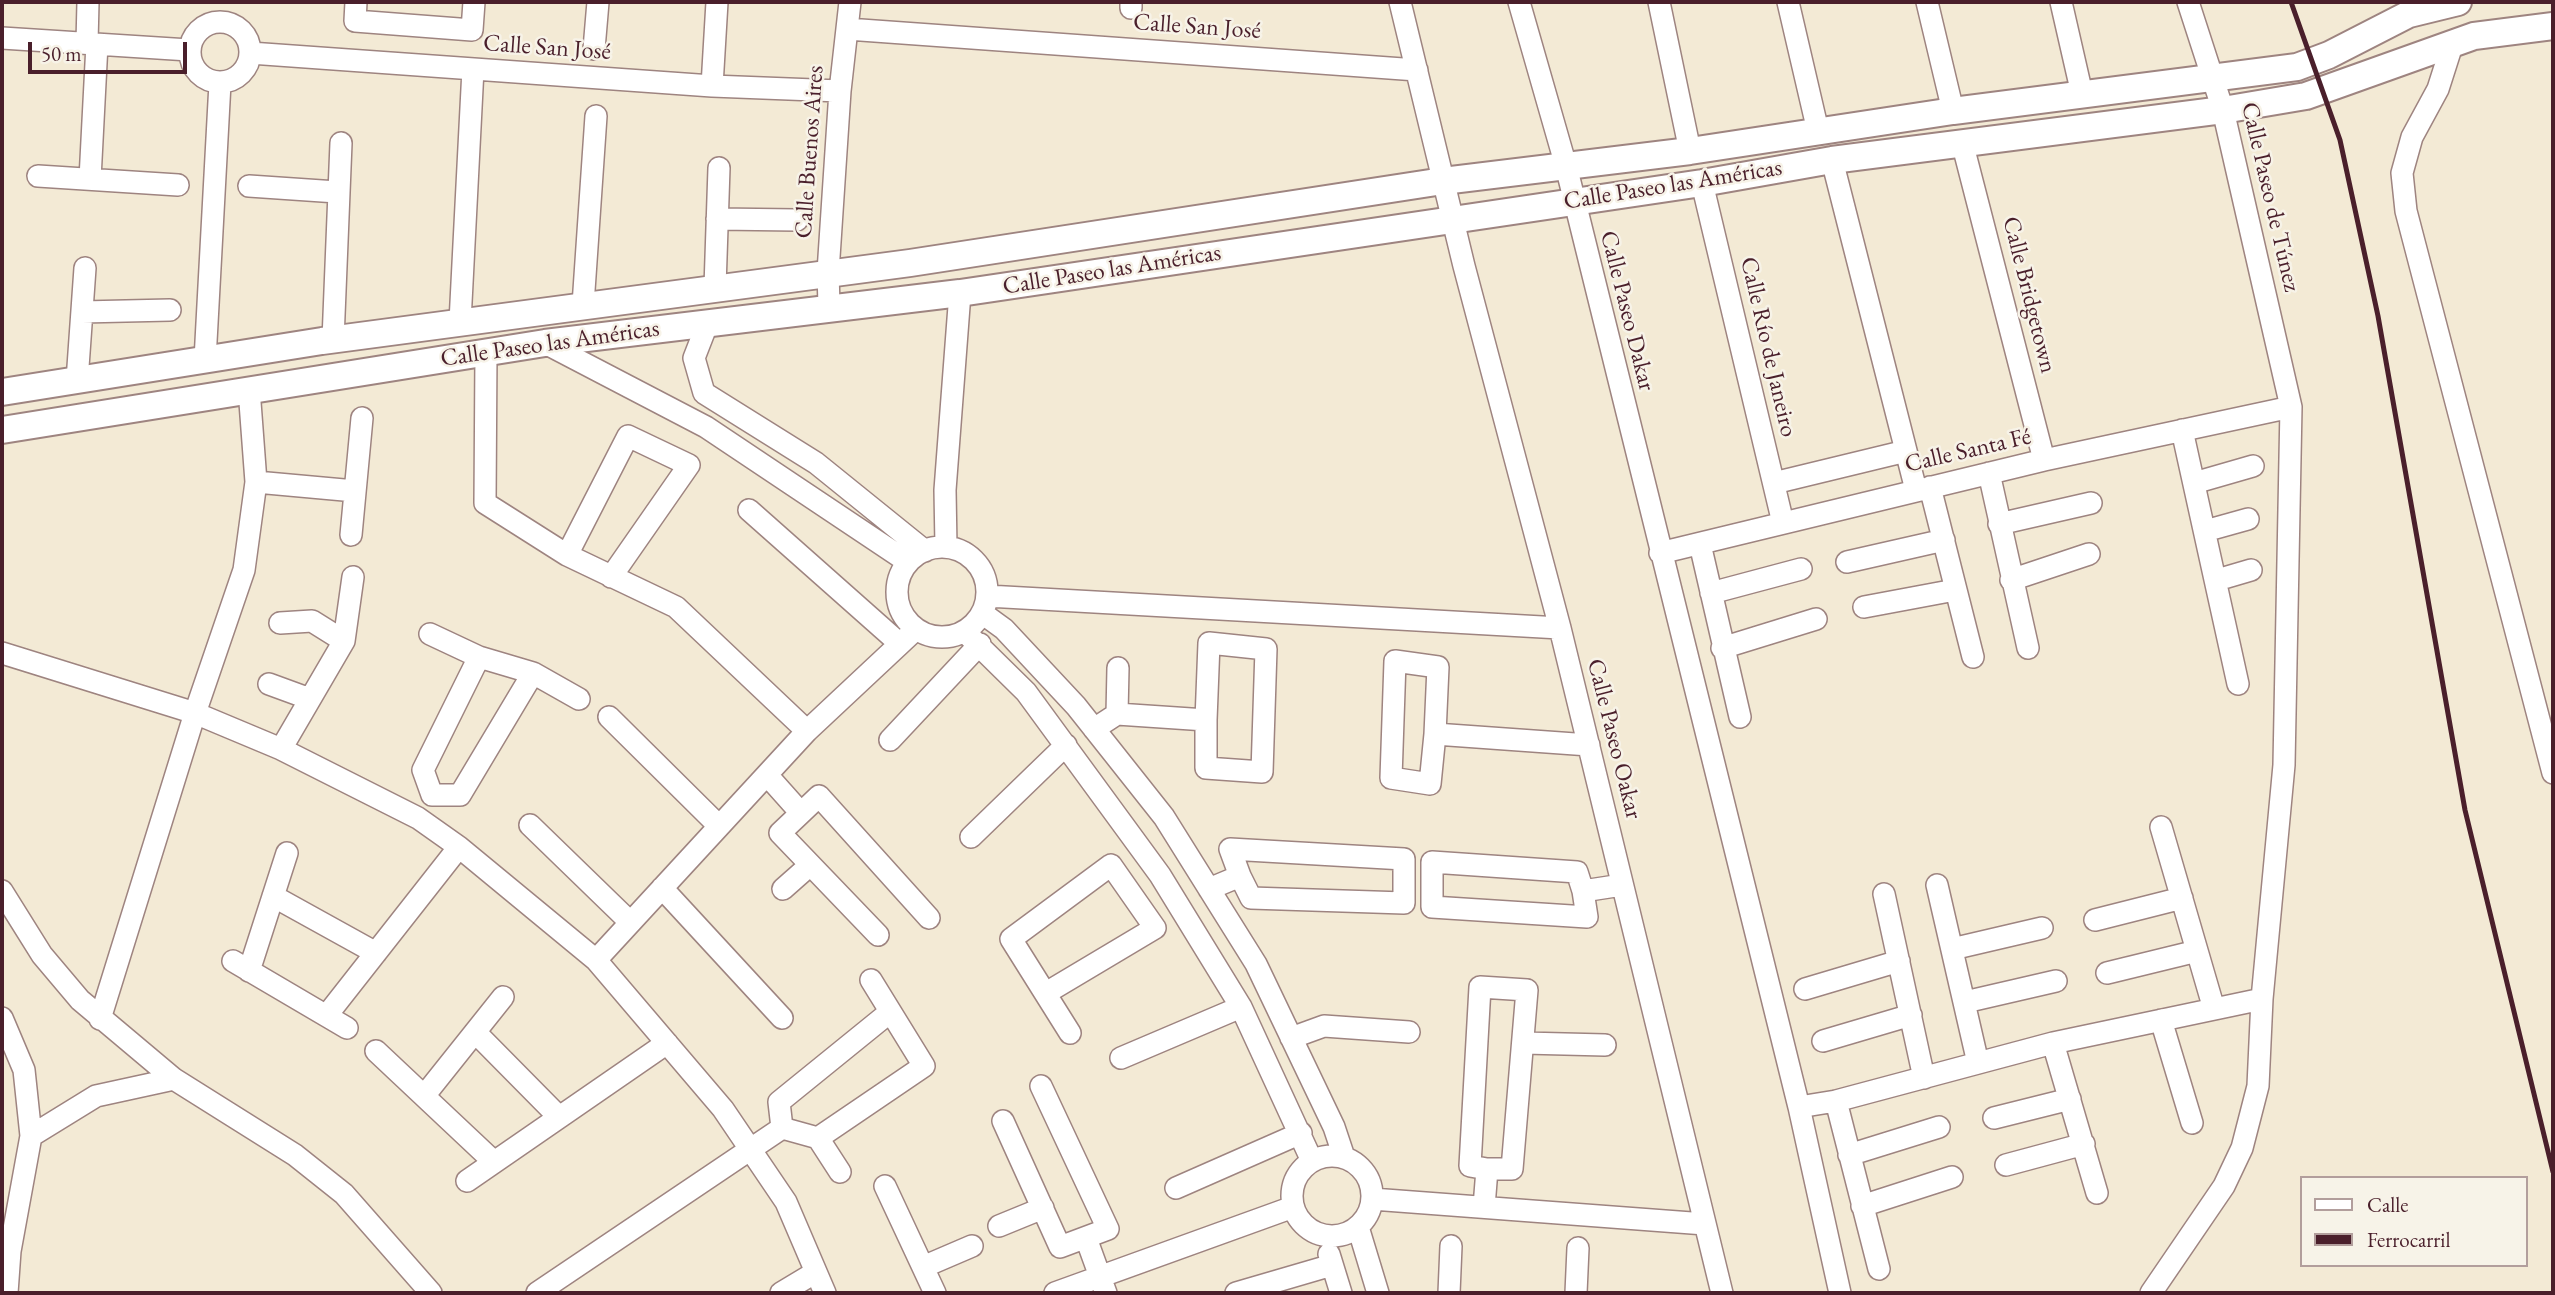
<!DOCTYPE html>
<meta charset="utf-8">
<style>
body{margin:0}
#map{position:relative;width:2555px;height:1295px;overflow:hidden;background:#f3ead5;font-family:"EB Garamond",serif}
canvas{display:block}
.frame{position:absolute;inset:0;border:4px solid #4a1f2b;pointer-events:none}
.legend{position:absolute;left:2300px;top:1176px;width:228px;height:91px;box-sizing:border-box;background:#f7f3e8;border:2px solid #b29e9c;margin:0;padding:9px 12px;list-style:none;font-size:21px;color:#4a1f2b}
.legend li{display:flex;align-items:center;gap:14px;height:35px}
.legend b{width:35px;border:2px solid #b29e9c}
.scale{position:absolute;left:28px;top:42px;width:159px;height:32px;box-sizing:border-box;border:4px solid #4a1f2b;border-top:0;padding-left:9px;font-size:21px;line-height:24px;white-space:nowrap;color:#4a1f2b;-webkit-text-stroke:5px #f7f3e8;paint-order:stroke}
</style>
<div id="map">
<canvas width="2555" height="1295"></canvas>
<div class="frame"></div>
<ul class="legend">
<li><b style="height:9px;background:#fff"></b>Calle</li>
<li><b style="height:9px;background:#4a1f2b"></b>Ferrocarril</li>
</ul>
<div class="scale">50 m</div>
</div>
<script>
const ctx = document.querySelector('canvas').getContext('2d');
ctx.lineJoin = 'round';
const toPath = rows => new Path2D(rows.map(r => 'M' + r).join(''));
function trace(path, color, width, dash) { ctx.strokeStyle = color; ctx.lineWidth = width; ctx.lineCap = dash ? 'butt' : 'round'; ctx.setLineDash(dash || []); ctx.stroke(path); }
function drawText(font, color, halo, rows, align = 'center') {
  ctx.font = font + ' "EB Garamond",serif'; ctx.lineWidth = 5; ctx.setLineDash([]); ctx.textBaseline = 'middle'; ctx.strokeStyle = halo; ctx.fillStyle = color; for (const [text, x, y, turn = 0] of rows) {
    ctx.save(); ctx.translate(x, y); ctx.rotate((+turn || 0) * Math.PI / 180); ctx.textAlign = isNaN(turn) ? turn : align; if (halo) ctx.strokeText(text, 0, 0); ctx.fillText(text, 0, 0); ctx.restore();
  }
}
const minor = toPath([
 [356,2,355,21,472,30,474,2],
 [1400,2,1464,266,1560,628,1722,1293],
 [1519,2,1566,166,1799,1107,1840,1293],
 [1659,2,1690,151],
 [1788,2,1818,131],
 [1927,2,1953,111],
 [2061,2,2082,94],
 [1131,8,1131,2],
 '190 52a30 30 0 1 1 60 0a30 30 0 1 1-60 0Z',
 [847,29,1417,70],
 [2,38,189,50],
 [2453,42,2438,89,2412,137,2402,173,2406,211,2553,773],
 [87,43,88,2],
 [594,49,598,2],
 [250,53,712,86,840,91],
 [712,86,717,2],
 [1962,142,2044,460],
 [1832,160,1916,490],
 [38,176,178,185],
 [90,179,97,44],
 [1702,183,1783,523],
 [249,186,337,192],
 [717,219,797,220],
 [715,287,719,168],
 [583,305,596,116],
 [829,306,828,272,840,91,850,2],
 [82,312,170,310],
 [460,322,473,69],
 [708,322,694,358,704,393,816,463,925,551],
 [333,340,341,143],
 [545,343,706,427,908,562],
 [486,352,485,503,567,555,676,607,807,731],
 [205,360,220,83],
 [77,381,85,268],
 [2182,430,2238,684],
 [1989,473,2028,648],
 [256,482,355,491],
 [1774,483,1906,451],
 [2194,483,2253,466],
 [1930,487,1973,657],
 [749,510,899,643],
 [1999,524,2091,503],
 [2205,531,2248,519],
 [351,535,362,418],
 [1700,544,1740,717],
 [946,547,945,490,960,293],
 '897 592a45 45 0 1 1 90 0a45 45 0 1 1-90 0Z',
 [1660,553,2044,460,2291,407],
 [567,555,628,436,689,465,611,577],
 [1847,562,1944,540],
 [2011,580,2089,554],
 [2217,580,2251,570],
 [1711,593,1801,569],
 [987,596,1560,628],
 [1864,607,1955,590],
 [982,613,1004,629,1076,706,1164,817,1256,964,1334,1127,1344,1157],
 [280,623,312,621,344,641],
 [965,632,1026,692,1160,875,1241,1007,1312,1161],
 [430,634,479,657,533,673,579,699],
 [1722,648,1816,619],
 [2,653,195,713,281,749,418,818,459,847,596,960,723,1109,786,1202,825,1293],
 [269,684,310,699],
 [1117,714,1118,668],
 [609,717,719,826],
 [1094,729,1117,714,1206,720,1209,643,1266,649,1262,772,1206,768,1206,720],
 [1435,734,1430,784,1391,778,1395,661,1438,667,1435,734,1589,745],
 [890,740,980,644],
 [281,749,344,641,353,577],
 [767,775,800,812],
 [432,795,460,795,533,673],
 [432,795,423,770,479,657],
 [530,825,630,922],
 [2161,827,2214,1009],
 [971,837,1066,745],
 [1937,885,1978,1063],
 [662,888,782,1018],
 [783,889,809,866],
 [1209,889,1240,876,1230,849,1404,859,1404,903,1251,898,1240,876],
 [2,891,42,955,80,1000,174,1079,295,1155,344,1194,431,1293],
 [1583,891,1587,917,1432,907,1432,862,1577,872,1583,891,1622,885],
 [1884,894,1924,1078],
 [273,896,376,953],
 [2095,920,2182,898],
 [878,935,780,833,819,796,929,918],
 [1952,949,2042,928],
 [596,960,807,731,916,629],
 [233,961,347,1028],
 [249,971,287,853],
 [2107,973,2197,951],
 [1805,989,1899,961],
 [1046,993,1155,928,1111,865,1011,939,1070,1033],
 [1965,1002,2056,981],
 [327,1015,459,847],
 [2,1018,24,1070,31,1136,10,1251,7,1293],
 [100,1019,195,713,244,570,256,482,249,389],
 [2161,1020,2192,1123],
 [475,1032,559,1117],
 [1291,1038,1324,1026,1409,1032],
 [1823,1041,1911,1015],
 [1524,1043,1605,1045],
 [2053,1043,2097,1193],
 [376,1051,494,1162],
 [1121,1058,1241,1007],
 [424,1096,503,997],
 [1836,1101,1879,1269],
 [1799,1107,1836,1101,2053,1043,2262,999],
 [1994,1118,2070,1099],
 [1003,1121,1060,1247,1108,1229,1041,1086],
 [782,1128,779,1102,890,1012],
 [782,1128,818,1138,840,1172],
 [31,1136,96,1096,174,1079],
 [818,1138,924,1066,871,980],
 [1849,1155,1939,1127],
 '1292 1196a40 40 0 1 1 80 0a40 40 0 1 1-80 0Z',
 [2006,1165,2084,1144],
 [467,1181,667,1043],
 [885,1186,935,1293],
 [1176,1188,1301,1133],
 [1372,1199,1705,1224],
 [1862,1206,1952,1177],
 [1484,1207,1487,1169,1470,1166,1480,987,1527,990,1512,1169,1487,1169],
 [999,1226,1043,1208],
 [1358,1227,1378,1293],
 [1086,1238,1106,1293],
 [1329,1254,1341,1293],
 [923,1267,972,1246],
 [537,1293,782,1128],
 [781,1293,816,1272],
 [1055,1293,1293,1207],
 [1236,1293,1332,1265],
 [1449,1293,1451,1246],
 [1576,1293,1578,1248],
 [2151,1293,2224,1186,2242,1148,2258,1086,2262,999,2284,765,2291,407,2223,110,2188,2]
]);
const tertiary = toPath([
 [2,392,322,341,910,263,1443,181,1690,151,1953,111,2297,67,2329,55,2409,14,2458,2],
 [2,430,545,343,960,293,1702,183,1832,160,2223,110,2306,96,2474,36,2553,26]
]);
trace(minor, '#9e8480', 24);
trace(tertiary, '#9e8480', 30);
trace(minor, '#fff', 21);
trace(tertiary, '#fff', 26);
trace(toPath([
 [2291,2,2340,140,2378,316,2465,810,2553,1172]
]), '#4a1f2b', 5);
drawText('24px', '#4a1f2b', '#f7f3e8', [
 ["Calle San José",1197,27,4],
 ["Calle San José",547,48,4],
 ["Calle Buenos Aires",810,152,-86],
 ["Calle Paseo las Américas",1673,185,-9],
 ["Calle Paseo de Túnez",2270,197,77],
 ["Calle Paseo las Américas",1112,270,-9],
 ["Calle Bridgetown",2029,295,76],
 ["Calle Paseo Dakar",1627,311,76],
 ["Calle Paseo las Américas",550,344,-8],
 ["Calle Río de Janeiro",1768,347,77],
 ["Calle Santa Fé",1968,451,-13],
 ["Calle Paseo Oakar",1614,739,76]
]);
</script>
